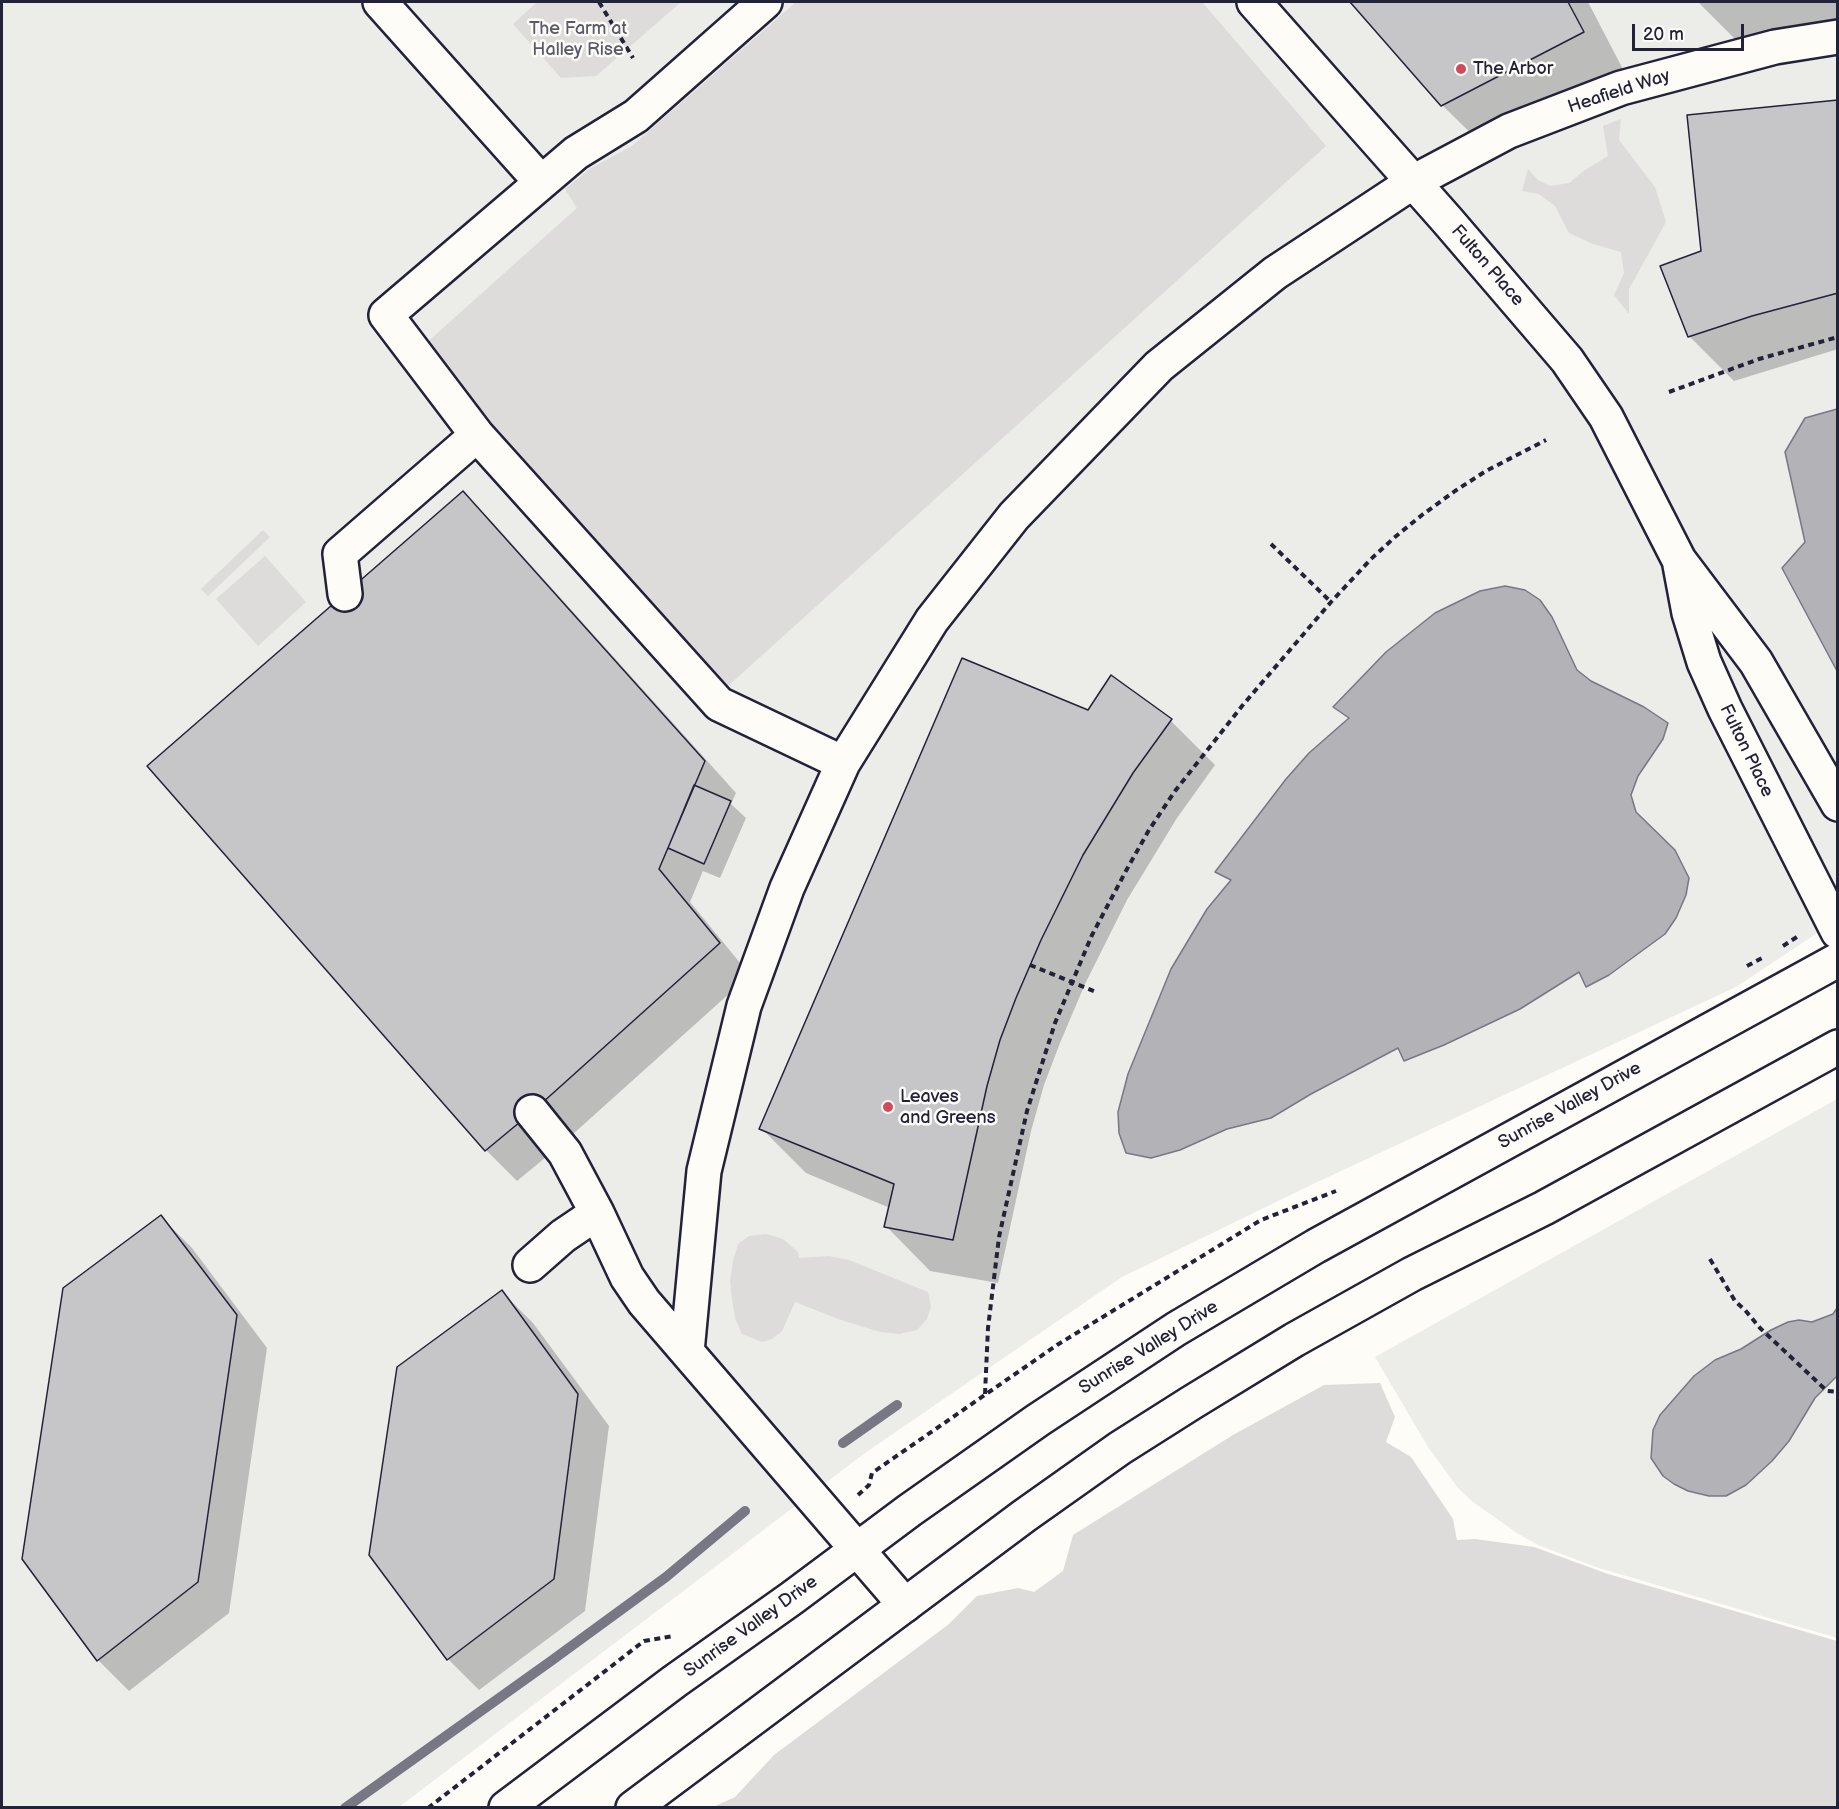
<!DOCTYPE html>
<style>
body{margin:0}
#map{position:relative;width:1839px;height:1809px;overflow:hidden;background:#fdfcf7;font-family:"Balsamiq Sans",sans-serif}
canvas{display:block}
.frame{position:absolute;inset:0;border:3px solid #22223b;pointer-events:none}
.scale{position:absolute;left:1632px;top:24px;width:112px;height:27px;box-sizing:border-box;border:3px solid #22223b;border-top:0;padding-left:8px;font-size:18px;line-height:21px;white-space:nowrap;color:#22223b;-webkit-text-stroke:4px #fdfcf7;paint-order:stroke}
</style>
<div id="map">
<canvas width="1839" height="1809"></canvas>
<div class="frame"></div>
<div class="scale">20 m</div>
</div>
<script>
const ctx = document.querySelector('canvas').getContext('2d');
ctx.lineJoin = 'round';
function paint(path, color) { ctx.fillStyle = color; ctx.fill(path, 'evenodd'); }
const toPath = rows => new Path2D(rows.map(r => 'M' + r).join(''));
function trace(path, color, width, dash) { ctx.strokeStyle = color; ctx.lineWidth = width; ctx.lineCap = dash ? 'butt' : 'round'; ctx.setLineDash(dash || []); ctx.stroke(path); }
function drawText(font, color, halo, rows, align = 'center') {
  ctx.font = font + ' "Balsamiq Sans",sans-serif'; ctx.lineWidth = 5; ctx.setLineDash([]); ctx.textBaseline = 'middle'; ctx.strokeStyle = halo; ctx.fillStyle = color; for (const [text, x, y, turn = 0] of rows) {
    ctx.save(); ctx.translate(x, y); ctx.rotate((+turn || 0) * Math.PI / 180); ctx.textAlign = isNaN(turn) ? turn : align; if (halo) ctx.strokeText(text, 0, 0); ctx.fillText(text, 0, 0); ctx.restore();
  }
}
paint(toPath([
 [2,2,1837,2,1837,920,1736,987,1311,1185,1122,1277,865,1453,399,1807,2,1808],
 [1837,1099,1837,1638,1599,1568,1567,1556,1538,1545,1517,1533,1473,1502,1458,1488,1428,1447,1375,1357]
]), '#ecece9');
paint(toPath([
 [537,2,681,2,596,76,561,78,513,24],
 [796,2,1202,2,1326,146,728,686,423,346,577,208,565,189,591,168,632,146],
 [1621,119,1619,140,1655,187,1666,222,1629,289,1629,314,1614,295,1624,273,1621,252,1593,244,1569,233,1555,206,1539,194,1522,191,1528,169,1538,180,1550,186,1569,183,1585,170,1608,156,1603,126],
 [263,530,270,537,208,596,201,589],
 [265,556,306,602,258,646,216,599],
 [766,1234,783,1239,798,1252,799,1258,829,1256,849,1260,928,1292,931,1306,927,1319,917,1330,899,1334,880,1332,841,1320,795,1302,782,1331,772,1339,762,1342,742,1334,735,1318,732,1299,730,1281,733,1261,738,1244,749,1236],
 [1380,1383,1395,1417,1386,1442,1411,1457,1453,1519,1457,1540,1475,1539,1534,1547,1608,1574,1837,1641,1837,1807,713,1807,735,1797,774,1755,949,1624,977,1596,1018,1588,1034,1592,1063,1571,1073,1535,1233,1435,1324,1385]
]), '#dddcdb');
const water = toPath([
 [1837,409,1838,409,1837,671,1782,568,1805,542,1785,452,1805,418,1837,409],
 [1505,586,1525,590,1540,600,1552,617,1577,670,1591,681,1644,707,1668,723,1663,739,1638,776,1631,795,1636,812,1675,850,1689,878,1686,895,1676,918,1665,934,1609,975,1586,987,1579,972,1520,1009,1444,1045,1404,1061,1398,1048,1311,1094,1271,1118,1227,1129,1180,1150,1151,1158,1126,1153,1119,1133,1118,1112,1128,1074,1171,969,1207,909,1231,880,1215,872,1286,779,1309,753,1349,718,1333,707,1386,652,1435,613,1480,591,1505,586],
 [1837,1308,1837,1376,1815,1398,1789,1441,1772,1461,1746,1485,1726,1496,1709,1496,1688,1491,1674,1484,1663,1476,1651,1458,1653,1430,1660,1415,1694,1376,1715,1360,1741,1349,1771,1330,1788,1322,1799,1320,1812,1322,1833,1314,1837,1308]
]);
paint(water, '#b2b2b7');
trace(water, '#787885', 1.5);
paint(toPath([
 [1352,2,1588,2,1627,77,1487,149,1442,105],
 [1698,2,1838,2,1838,26,1742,46],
 [1838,101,1838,349,1734,381,1689,336,1702,252],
 [463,493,494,524,736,793,731,804,746,818,720,878,703,871,690,902,750,975,563,1143,517,1181,486,1150],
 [1112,677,1171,721,1215,765,1177,818,1127,900,1085,984,1060,1043,1044,1085,1031,1131,998,1283,930,1271,886,1226,890,1208,806,1173,761,1128,1089,711],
 [161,1217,192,1248,267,1348,229,1613,129,1691,98,1660],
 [502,1292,533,1323,609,1426,585,1611,479,1690,448,1659]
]), '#0003');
trace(toPath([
 [843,1443,897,1405],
 [345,1808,551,1661,666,1577,745,1511]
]), '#787885', 10);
const building = toPath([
 [1350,2,1568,2,1584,32,1441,106,1350,2],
 [1838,100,1838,293,1752,316,1688,337,1660,266,1701,251,1687,115,1838,100],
 [463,491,705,761,659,869,720,943,532,1112,485,1151,147,766,463,491],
 [962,658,1088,710,1111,675,1172,719,1133,773,1083,855,1041,940,1016,998,1000,1040,987,1086,953,1240,884,1227,894,1184,759,1129,962,658],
 [694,785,731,801,704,864,668,848,694,785],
 [161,1215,237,1315,198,1582,97,1661,22,1559,63,1288,161,1215],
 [502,1290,578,1394,554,1579,447,1660,369,1555,397,1367,502,1290]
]);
paint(building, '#c6c6c8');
trace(building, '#22223b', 1.5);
const minor = toPath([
 [380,2,541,182],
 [1254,2,1447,220,1567,360,1606,417,1679,560,1756,662,1838,804],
 [1680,565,1689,613,1704,662,1725,709,1838,932],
 [345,594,340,554,477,435],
 [843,763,932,620,1014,516,1159,366,1275,273,1413,182,1509,131,1621,88,1775,47,1838,37],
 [532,1112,565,1153,597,1213,627,1277,644,1302,905,1605],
 [530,1265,563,1236,597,1213],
 [687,1352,704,1171,744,1006,787,888,843,763,719,704,477,435,386,315,576,153,636,116,765,2]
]);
const major = toPath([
 [506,1808,675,1681,792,1598,910,1510,1038,1420,1176,1329,1316,1246,1838,960],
 [633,1808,1024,1516,1120,1448,1191,1403,1294,1340,1412,1274,1544,1208,1838,1047]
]);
trace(minor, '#22223b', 38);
trace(major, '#22223b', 38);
trace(toPath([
 [599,2,633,58],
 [1669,392,1759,359,1838,337],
 [1271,544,1331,602],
 [1783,946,1800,935],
 [1030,965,1096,992],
 [1747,966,1764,957],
 [1710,1259,1735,1301,1745,1310,1760,1328,1827,1391,1838,1392],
 [985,1394,988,1328,999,1237,1027,1111,1055,1023,1092,935,1127,869,1149,830,1175,791,1242,706,1331,602,1371,559,1395,537,1422,515,1455,491,1486,471,1546,440],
 [858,1495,869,1485,872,1473,1057,1345,1261,1220,1336,1191],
 [428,1808,644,1641,673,1636]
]), '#22223b', 4, [6, 4.5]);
trace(minor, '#fdfcf7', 33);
trace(major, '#fdfcf7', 33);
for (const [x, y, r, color] of [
 [1461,69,6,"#d1495b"],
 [888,1107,6,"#d1495b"]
]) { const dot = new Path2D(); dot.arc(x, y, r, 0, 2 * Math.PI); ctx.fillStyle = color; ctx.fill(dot); trace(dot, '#fdfcf7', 2); }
drawText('18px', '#5a5a6b', '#fdfcf7', [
 ["The Farm at",578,29],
 ["Halley Rise",578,50]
]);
drawText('18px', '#22223b', '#fdfcf7', [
 ["The Arbor",1473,69],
 ["Leaves",900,1097],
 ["and Greens",900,1118]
], 'left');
drawText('18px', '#22223b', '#fdfcf7', [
 ["Heafield Way",1619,92,-18],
 ["Fulton Place",1487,266,49],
 ["Fulton Place",1746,751,64],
 ["Sunrise Valley Drive",1570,1106,-29],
 ["Sunrise Valley Drive",1149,1348,-32],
 ["Sunrise Valley Drive",751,1627,-36]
]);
</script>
